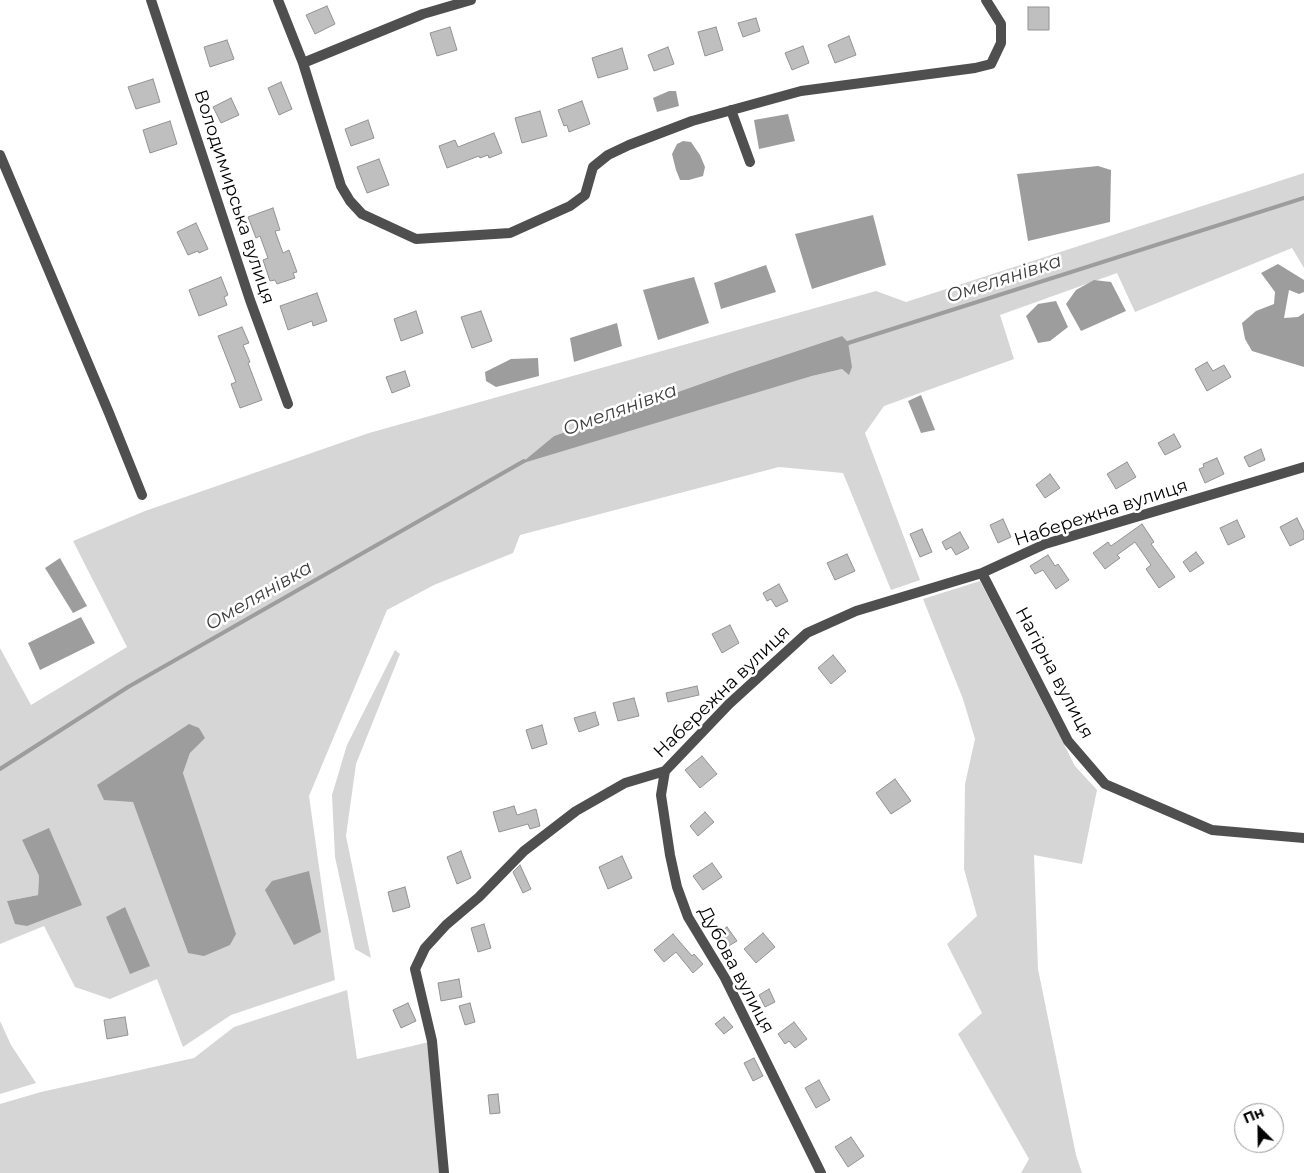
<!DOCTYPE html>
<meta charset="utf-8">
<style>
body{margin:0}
#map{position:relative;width:1304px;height:1173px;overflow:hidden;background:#fff;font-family:Montserrat,sans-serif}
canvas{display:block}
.north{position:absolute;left:1234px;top:1103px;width:50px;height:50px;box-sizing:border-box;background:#fff;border:1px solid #999;border-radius:50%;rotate:337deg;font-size:14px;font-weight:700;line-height:20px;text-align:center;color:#000}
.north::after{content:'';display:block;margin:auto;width:18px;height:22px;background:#000;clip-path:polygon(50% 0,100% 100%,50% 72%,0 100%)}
</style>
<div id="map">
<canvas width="1304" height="1173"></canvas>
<div class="north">Пн</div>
</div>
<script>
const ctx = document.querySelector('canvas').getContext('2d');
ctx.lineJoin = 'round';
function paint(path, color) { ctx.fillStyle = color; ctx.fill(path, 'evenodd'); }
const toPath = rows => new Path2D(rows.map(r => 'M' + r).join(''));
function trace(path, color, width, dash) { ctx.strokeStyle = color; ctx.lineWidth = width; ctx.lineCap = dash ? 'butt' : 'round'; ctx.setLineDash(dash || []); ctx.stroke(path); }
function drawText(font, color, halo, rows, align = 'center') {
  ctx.font = font + ' Montserrat,sans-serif'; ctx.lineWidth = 5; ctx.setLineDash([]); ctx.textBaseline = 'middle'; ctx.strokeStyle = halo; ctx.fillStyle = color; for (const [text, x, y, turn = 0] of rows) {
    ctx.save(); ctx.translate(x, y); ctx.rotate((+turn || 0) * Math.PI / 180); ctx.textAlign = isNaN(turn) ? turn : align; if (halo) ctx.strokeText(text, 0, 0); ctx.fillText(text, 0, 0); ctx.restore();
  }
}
paint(toPath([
 [1304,173,1304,268,1292,248,1135,312,1117,273,1000,315,1014,359,884,406,865,433,920,580,891,590,843,473,779,467,520,535,513,553,434,585,387,610,309,796,335,980,231,1015,183,1047,157,979,110,999,75,987,44,926,0,944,0,648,31,705,127,647,73,541,145,511,369,433,876,291,906,302],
 [842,336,849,374,842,369,812,376,521,463,554,436,737,371],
 [204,738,190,753,183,773,235,934,230,945,188,953,133,801],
 [22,840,82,905,7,901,38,895,39,876],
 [980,581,1075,766,1097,790,1082,864,1034,855,1038,969,1076,1155,1082,1173,1021,1173,1029,1159,958,1034,982,1013,947,944,977,916,964,869,965,784,975,739,963,699,923,599],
 [395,650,400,654,356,764,346,836,371,958,355,949,335,857,332,795,347,745],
 [347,990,357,1059,429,1042,441,1173,0,1173,0,1104,41,1092,194,1058,234,1027],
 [0,1021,11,1045,36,1083,0,1094]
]), '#d6d6d6');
paint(toPath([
 [669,91,676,91,679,106,657,112,653,98],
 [788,114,795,141,759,149,754,120],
 [683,141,691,142,700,155,705,167,703,176,689,180,680,180,676,170,672,154,677,144],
 [1098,166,1111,170,1110,222,1028,241,1017,174],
 [873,215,886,265,812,289,795,234],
 [1278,264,1304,280,1304,292,1299,294,1289,290,1284,318,1298,317,1304,313,1304,367,1252,351,1245,339,1242,323,1256,311,1274,304,1275,292,1261,273],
 [766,265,776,292,721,309,714,283],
 [694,277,709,323,658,340,643,290],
 [1094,280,1111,282,1126,311,1081,331,1066,304,1076,290],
 [1056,301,1068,327,1050,341,1038,343,1026,316,1038,304],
 [617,323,622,346,574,362,570,338],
 [842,336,848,342,852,367,849,375,842,369,812,376,520,464,554,436,737,371],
 [538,358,539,376,496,387,486,381,485,372,511,359],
 [921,395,935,430,921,433,908,401],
 [60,558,87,606,73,613,45,568],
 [81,617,95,643,40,670,28,643],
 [189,724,199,728,205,738,190,753,183,773,236,934,230,945,204,956,188,953,133,802,104,800,97,785],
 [49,828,82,905,27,926,15,924,7,901,38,895,39,876,22,840],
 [309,871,321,932,294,945,265,890,272,881],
 [125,907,150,966,130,974,106,917]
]), '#9d9d9d');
trace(toPath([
 [845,344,1304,198],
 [0,769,128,687,524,461]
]), '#9d9d9d', 4);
const building = toPath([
 [327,6,335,24,315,34,306,15,327,6],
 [1028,7,1049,7,1049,30,1028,30,1028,7],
 [756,18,760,31,743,37,738,23,756,18],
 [450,27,457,50,437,56,430,33,450,27],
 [716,27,723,50,705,56,698,32,716,27],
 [849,36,856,55,835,63,828,45,849,36],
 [227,40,234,59,210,67,204,47,227,40],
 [803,46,809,63,792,70,785,53,803,46],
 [668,47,674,64,654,71,648,55,668,47],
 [622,48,628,69,598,78,592,58,622,48],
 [153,79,160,102,136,109,128,87,153,79],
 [281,82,292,109,279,115,268,88,281,82],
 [231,98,239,115,221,123,213,107,231,98],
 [582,101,590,124,569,132,567,125,564,126,558,110,582,101],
 [540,111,547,136,522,143,515,118,540,111],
 [368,120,374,138,351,146,345,129,368,120],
 [170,121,177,144,150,153,143,130,170,121],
 [494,133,502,153,489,158,488,155,480,158,479,156,447,168,439,146,455,140,458,147,494,133],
 [379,159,389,185,367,193,357,167,379,159],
 [273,208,280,230,275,231,283,253,289,250,297,272,293,273,295,278,277,284,275,280,270,281,263,260,268,258,260,236,256,238,248,217,273,208],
 [196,223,208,249,199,253,198,251,188,255,177,232,196,223],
 [221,277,228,295,224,297,227,305,199,316,189,290,221,277],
 [317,293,327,321,313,326,312,321,288,330,280,306,317,293],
 [416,311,423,333,401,341,394,319,416,311],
 [481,311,492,341,472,348,461,317,481,311],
 [242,327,249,343,243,345,250,362,248,363,262,400,240,408,231,384,236,382,218,336,242,327],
 [1207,362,1213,371,1224,365,1231,377,1207,391,1195,369,1207,362],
 [405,371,410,386,392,393,386,377,405,371],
 [1174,434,1181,447,1165,455,1158,443,1174,434],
 [1261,449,1265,460,1249,467,1244,457,1261,449],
 [1217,458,1224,474,1205,483,1199,469,1204,467,1203,464,1217,458],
 [1127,462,1136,477,1116,489,1107,474,1127,462],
 [1050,474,1060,488,1045,498,1036,485,1050,474],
 [1297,518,1304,532,1304,539,1290,546,1280,527,1297,518],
 [1003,519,1011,537,998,543,990,525,1003,519],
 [1237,520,1245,537,1228,545,1220,528,1237,520],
 [1142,524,1154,542,1151,544,1175,577,1159,588,1146,569,1151,565,1135,542,1117,555,1120,558,1105,569,1093,553,1108,542,1111,546,1142,524],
 [922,529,932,552,920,557,910,534,922,529],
 [960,532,969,548,956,555,951,547,946,550,942,542,960,532],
 [1196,552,1204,563,1190,572,1183,562,1196,552],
 [847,554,855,571,835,580,827,563,847,554],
 [1048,555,1055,566,1058,564,1069,580,1056,589,1043,570,1035,574,1030,566,1048,555],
 [779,584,788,601,776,607,771,599,767,601,763,593,779,584],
 [730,625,739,643,722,653,712,634,730,625],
 [833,655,846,671,831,684,818,668,833,655],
 [697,686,699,695,668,702,666,693,697,686],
 [634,698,639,716,618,721,613,703,634,698],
 [595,712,599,725,579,732,574,718,595,712],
 [542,725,547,744,532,749,526,730,542,725],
 [702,756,717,774,700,788,685,770,702,756],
 [895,779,911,801,891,814,876,793,895,779],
 [514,806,517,815,536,809,540,826,530,829,528,824,499,832,493,812,514,806],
 [705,812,714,822,698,836,690,826,705,812],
 [461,851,471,878,457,884,447,857,461,851],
 [622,856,632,878,608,889,599,867,622,856],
 [712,863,722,877,703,890,693,876,712,863],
 [520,865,531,889,523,893,513,872,520,865],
 [405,887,410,907,393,912,388,892,405,887],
 [484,924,491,948,478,952,471,928,484,924],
 [727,927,737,941,727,947,718,933,727,927],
 [763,933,775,947,756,963,744,949,763,933],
 [673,934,692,956,694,954,703,964,693,973,676,952,664,962,654,950,673,934],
 [459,979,462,997,441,1001,438,983,459,979],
 [769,989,775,1002,765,1007,759,995,769,989],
 [408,1003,416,1021,401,1028,393,1010,408,1003],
 [470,1003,475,1022,465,1025,459,1006,470,1003],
 [125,1017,128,1035,107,1039,104,1020,125,1017],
 [724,1017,733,1027,724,1034,715,1024,724,1017],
 [794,1022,807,1039,795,1048,789,1041,785,1044,778,1034,794,1022],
 [754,1058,763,1076,753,1081,744,1063,754,1058],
 [819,1080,830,1100,816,1108,805,1088,819,1080],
 [498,1094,500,1113,490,1114,488,1095,498,1094],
 [851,1137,864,1156,848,1167,835,1147,851,1137]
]);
paint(building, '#bfbfbf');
trace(building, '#939393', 1);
trace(toPath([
 [151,0,250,300,288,404],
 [278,0,303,63,423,14,471,0],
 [303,63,341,186,350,201,362,214,416,239,510,233,570,206,585,195,593,167,608,155,629,145,692,121,801,91,975,68,991,64,1001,43,1001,24,986,0],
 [731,110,750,162],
 [0,155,109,413,142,495],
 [982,573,1068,741,1105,784,1212,830,1304,838],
 [665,771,661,795,670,855,677,887,688,917,725,978,821,1173],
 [444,1173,432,1041,415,969,425,948,446,925,479,897,524,851,576,811,625,783,665,771,729,704,807,633,856,611,982,573,1045,544,1304,467]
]), '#4f4f4f', 10);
drawText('18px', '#000', '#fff', [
 ["Володимирська вулиця",234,197,72],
 ["Набережна вулиця",1101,513,-18],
 ["Нагірна вулиця",1054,673,62],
 ["Набережна вулиця",722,692,-44],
 ["Дубова вулиця",736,970,62]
]);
drawText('italic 19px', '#3e3e3e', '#fff', [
 ["Омелянівка",1004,279,-18],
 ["Омелянівка",620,410,-20],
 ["Омелянівка",259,596,-30]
]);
</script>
